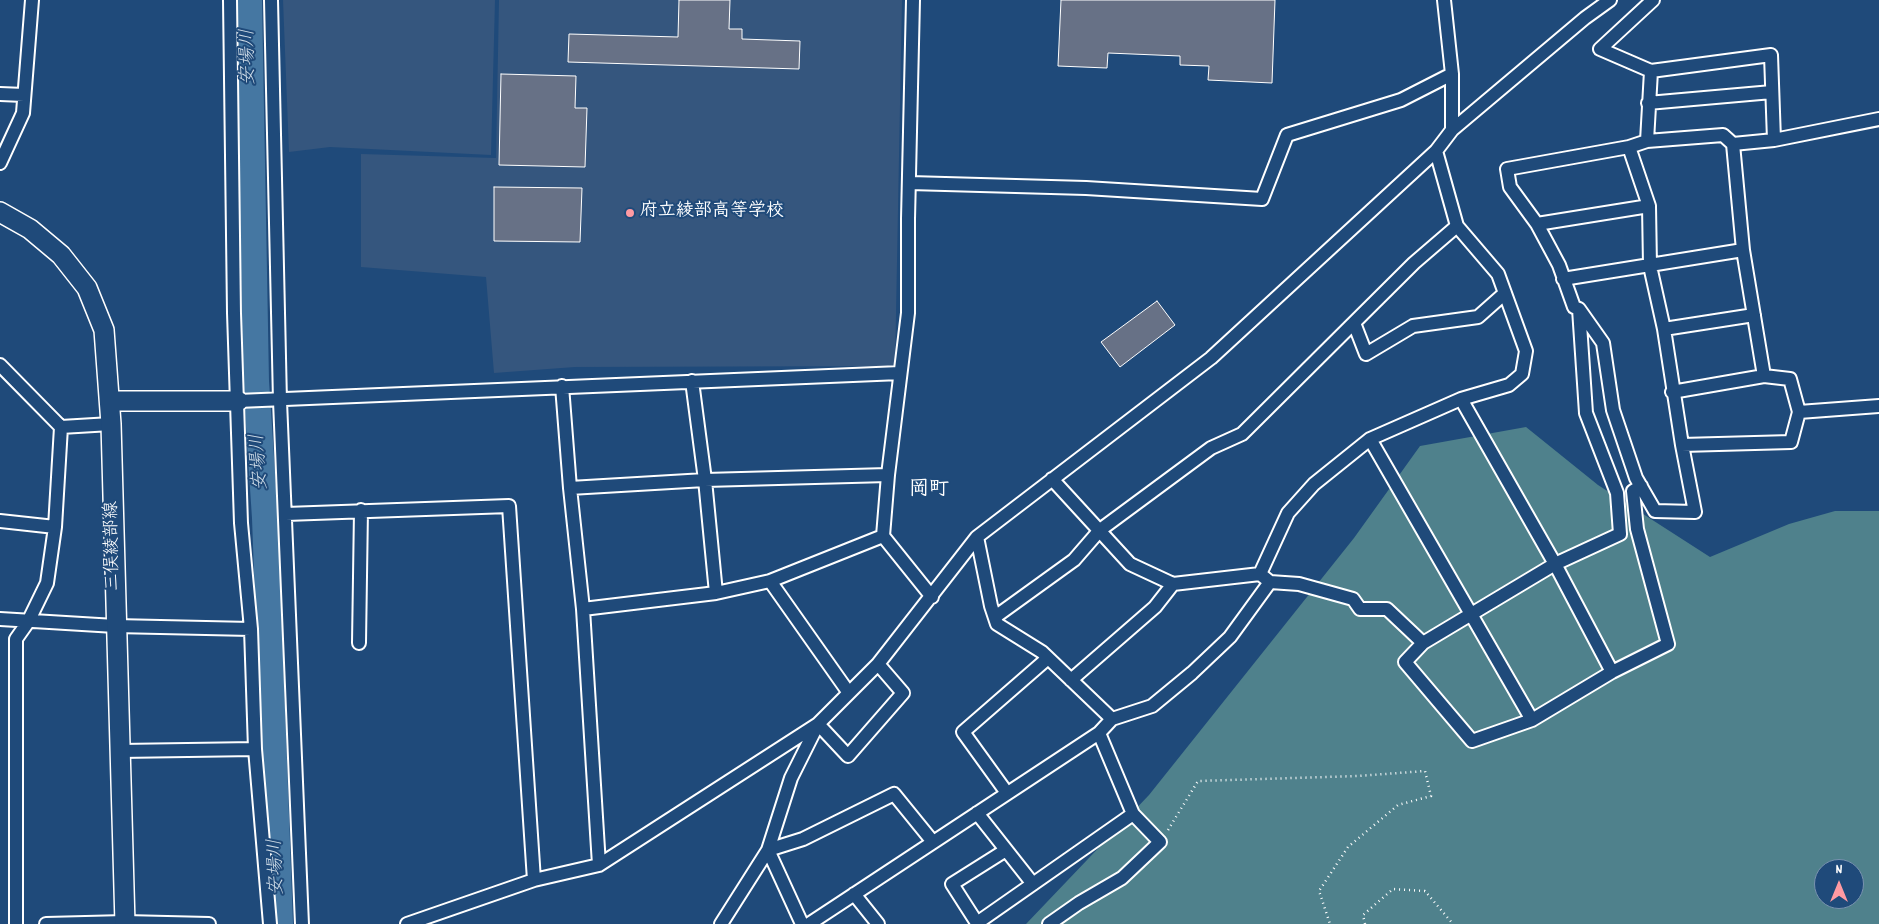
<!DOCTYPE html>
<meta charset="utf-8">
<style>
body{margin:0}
#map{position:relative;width:1879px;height:924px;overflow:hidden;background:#1f4a7a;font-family:Dekko,sans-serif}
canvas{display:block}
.north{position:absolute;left:1814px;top:859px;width:50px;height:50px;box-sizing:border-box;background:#1f4a7a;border:1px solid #7992af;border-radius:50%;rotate:0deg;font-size:14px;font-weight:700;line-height:20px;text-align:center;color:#fff}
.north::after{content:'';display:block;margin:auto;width:18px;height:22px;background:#ff9aa2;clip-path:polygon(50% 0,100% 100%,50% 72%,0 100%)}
</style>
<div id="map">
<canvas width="1879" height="924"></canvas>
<div class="north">N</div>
</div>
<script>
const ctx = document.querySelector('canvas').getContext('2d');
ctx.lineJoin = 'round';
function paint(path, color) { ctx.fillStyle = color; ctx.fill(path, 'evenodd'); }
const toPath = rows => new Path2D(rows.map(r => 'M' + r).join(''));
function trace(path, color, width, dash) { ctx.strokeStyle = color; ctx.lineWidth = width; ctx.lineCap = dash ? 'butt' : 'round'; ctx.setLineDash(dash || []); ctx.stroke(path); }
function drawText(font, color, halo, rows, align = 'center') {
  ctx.font = font + ' Dekko,"Klee One",sans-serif'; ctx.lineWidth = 4; ctx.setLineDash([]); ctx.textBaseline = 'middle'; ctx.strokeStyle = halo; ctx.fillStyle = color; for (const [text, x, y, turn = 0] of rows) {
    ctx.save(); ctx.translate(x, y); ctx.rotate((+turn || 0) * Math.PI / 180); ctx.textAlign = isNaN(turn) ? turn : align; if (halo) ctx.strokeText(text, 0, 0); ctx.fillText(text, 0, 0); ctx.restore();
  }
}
paint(toPath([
 [283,0,495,0,491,155,330,147,289,152],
 [499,0,902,0,895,366,575,367,494,373,486,277,361,267,361,154,496,158]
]), '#35567e');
paint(toPath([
 [1526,427,1598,485,1710,557,1789,524,1835,511,1879,511,1879,924,1026,924,1149,795,1354,538,1420,446],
 [1824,869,1854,869,1854,899,1824,899]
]), '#4f818c');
trace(toPath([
 [249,0,256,381,265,518,280,924]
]), '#4577a2', 26);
const building = toPath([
 [679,0,730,0,729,29,742,29,742,39,800,41,799,69,568,62,569,34,678,37,679,0],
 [1061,0,1275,0,1272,83,1208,80,1209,66,1180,65,1180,56,1108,53,1107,68,1058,66,1061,0],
 [501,74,576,76,575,108,587,108,585,167,499,165,501,74],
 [494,187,582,188,580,242,494,241,494,187],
 [1157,301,1175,325,1120,367,1101,342,1157,301]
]);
paint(building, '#677186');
trace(building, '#fff', 1);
const street = toPath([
 [230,0,234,313,241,523,251,629,255,749,270,924],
 [271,0,280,401,302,924],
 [913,0,908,219,908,313,888,475,883,536,932,597],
 [1444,0,1452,74,1452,130],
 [1651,71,1771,55,1774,140],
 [0,94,24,95],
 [1648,103,1772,92],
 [1647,141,1651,71,1600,49,1653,0],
 [1733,144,1774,140,1879,119],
 [1629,147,1649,206,1650,266,1664,329,1682,445,1695,512,1655,511,1636,478,1613,410,1603,343,1579,309,1574,307,1559,265,1537,224,1510,187,1507,169,1629,147,1647,141,1723,135,1733,144,1743,250,1764,376,1790,379,1799,412,1791,442,1682,445],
 [0,163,23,113,32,0],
 [910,183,1086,188,1262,199,1287,135,1401,100,1452,74],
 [1537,224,1649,206],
 [1563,279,1743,250],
 [1579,309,1586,413,1617,493,1620,534,1555,564,1423,643,1405,662,1472,741,1532,720,1612,672,1668,644,1637,529,1633,491,1641,486],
 [1354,323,1366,354,1413,326,1478,317,1505,293],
 [1664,329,1754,315],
 [0,365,61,427,55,527,47,583,28,622,16,639,16,924],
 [692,381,705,480,716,593],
 [562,386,570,488,583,609,599,865],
 [1672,392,1764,376],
 [1461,399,1555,564,1612,672],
 [238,401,900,373],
 [1799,412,1879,406],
 [61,427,111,424],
 [1370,439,1532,720],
 [570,488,705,480,888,475],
 [286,514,509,506,534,880],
 [0,521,55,527],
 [977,537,991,606,997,624,1042,652,1112,719],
 [1260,574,1288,513,1314,484,1370,439,1461,399,1509,385,1522,374,1526,351,1498,274,1457,226,1436,151],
 [770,581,849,693],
 [1270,582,1299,584,1353,599,1360,609,1387,609,1423,643],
 [583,609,716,593,770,581,883,536],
 [995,617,1074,560,1100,530,1211,448,1242,434,1414,263,1457,226],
 [0,619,115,626,251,629],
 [359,643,361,510],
 [1071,680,1155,607,1173,584],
 [818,724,848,756,903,693,878,664],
 [120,751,255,749],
 [1007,793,963,732,1048,658],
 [977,813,1033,884],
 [768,850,803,839,894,794,933,842],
 [768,850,802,924],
 [1006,850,952,884,977,923,1133,814],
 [854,894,878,924],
 [46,924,125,922,209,924],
 [407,924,534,880,599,865,818,724,878,664,977,537,1211,358,1436,151,1452,130,1585,18,1610,0],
 [721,924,768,850,791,778,818,724],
 [809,924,1099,733,1112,719,1152,706,1192,673,1230,637,1270,582,1260,574,1173,584,1130,564,1052,479],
 [1049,924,1079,903,1122,878,1160,842,1133,814,1099,733]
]);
const secondary = toPath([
 [0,212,30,229,61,255,87,288,104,330,111,424,125,924],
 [110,401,238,401]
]);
trace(street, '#fff', 16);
trace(secondary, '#fff', 22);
trace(toPath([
 [1168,830,1198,781,1358,776,1425,771,1431,796,1398,805,1348,847,1319,891,1330,924],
 [1365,924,1363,915,1393,889,1425,891,1453,924]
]), '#fff', 2.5, [1, 4]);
trace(street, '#1f4a7a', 12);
trace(secondary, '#1f4a7a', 19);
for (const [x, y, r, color] of [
 [630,213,5,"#ff9aa2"]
]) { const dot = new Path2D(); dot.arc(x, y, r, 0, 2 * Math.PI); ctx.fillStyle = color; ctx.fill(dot); trace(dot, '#1f4a7a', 2); }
drawText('bold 18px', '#fff', '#1f4a7a', [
 ["府立綾部高等学校",640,213]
], 'left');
drawText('18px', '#fff', '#1f4a7a', [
 ["三俣綾部線",114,546,-91]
]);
drawText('italic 19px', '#d0dde8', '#1f4a7a', [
 ["安場川",250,57,-91],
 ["安場川",261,462,-94],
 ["安場川",278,867,-92]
]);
drawText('bold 20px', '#fff', '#1f4a7a', [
 ["岡町",929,491]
]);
</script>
